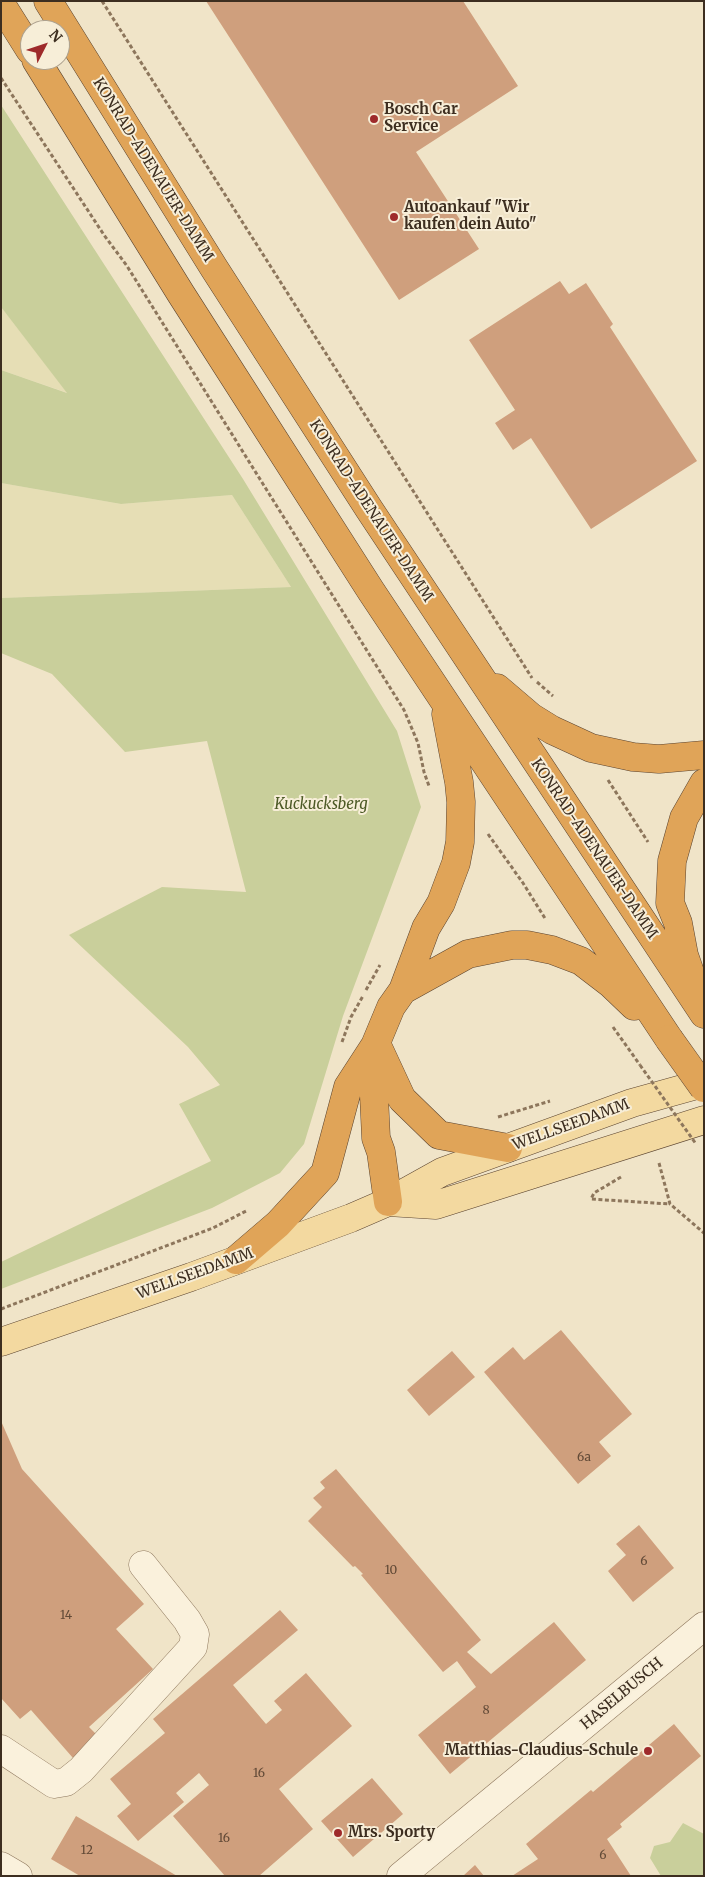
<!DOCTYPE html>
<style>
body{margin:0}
#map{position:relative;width:705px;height:1877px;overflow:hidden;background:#f0e4c8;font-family:Merriweather,serif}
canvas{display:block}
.frame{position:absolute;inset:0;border:2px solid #3d2e20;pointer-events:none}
.north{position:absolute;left:20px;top:20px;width:50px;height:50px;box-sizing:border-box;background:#f7eed8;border:1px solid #ada18e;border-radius:50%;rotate:49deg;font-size:14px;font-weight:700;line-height:20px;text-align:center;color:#3d2e20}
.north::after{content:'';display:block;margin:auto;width:18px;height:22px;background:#9e2a2b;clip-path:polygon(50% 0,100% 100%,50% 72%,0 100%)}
</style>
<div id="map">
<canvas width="705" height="1877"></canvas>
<div class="frame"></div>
<div class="north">N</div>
</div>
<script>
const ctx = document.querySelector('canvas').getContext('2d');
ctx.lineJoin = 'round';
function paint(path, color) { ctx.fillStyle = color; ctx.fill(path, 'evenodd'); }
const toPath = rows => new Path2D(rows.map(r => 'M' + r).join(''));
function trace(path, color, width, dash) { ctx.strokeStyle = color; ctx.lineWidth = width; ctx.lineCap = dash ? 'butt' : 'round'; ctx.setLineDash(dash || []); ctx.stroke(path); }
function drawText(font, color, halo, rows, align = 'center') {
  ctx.font = font + ' Merriweather,serif'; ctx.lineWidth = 4; ctx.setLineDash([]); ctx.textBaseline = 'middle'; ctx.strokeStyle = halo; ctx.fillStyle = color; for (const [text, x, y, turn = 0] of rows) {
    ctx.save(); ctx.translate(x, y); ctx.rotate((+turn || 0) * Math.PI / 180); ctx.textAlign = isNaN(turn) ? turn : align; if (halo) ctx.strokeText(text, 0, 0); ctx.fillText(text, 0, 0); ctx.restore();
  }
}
paint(toPath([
 [1,307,68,393,1,370],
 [1,483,121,504,232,495,291,587,1,598]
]), '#e6deb5');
paint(toPath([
 [1,105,243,479,397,731,421,807,343,1016,304,1144,280,1173,212,1208,1,1289,1,1262,211,1161,179,1104,220,1085,188,1047,69,935,162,887,246,892,207,741,125,752,52,674,1,653,1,598,291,587,232,495,121,504,1,483,1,370,67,393,1,307],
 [683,1823,704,1834,704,1876,661,1876,650,1858,654,1846,670,1842]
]), '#c9cf9b');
paint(toPath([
 [206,1,463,1,518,86,416,152,479,249,399,300],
 [560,281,569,294,586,283,613,324,610,327,697,461,591,529,531,438,513,450,495,423,515,410,469,340],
 [561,1330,632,1414,599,1442,611,1456,578,1484,484,1372,513,1347,524,1360],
 [452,1351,475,1377,429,1416,407,1390],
 [1,1421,22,1469,144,1604,116,1629,153,1669,89,1727,98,1736,73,1758,31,1710,20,1719,1,1698],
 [336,1469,481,1640,467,1652,491,1674,554,1622,586,1660,450,1774,418,1735,476,1687,457,1661,443,1672,361,1575,363,1574,355,1566,353,1567,308,1521,322,1507,313,1498,325,1488,320,1482],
 [639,1525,674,1568,633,1602,608,1571,626,1555,616,1544],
 [280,1610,298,1630,233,1685,266,1724,282,1710,274,1701,306,1673,352,1726,279,1789,313,1829,259,1876,225,1876,173,1816,209,1785,199,1773,176,1793,184,1802,138,1841,117,1816,131,1804,110,1779,165,1733,153,1719],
 [674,1724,701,1756,620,1824,622,1827,607,1839,631,1876,512,1876,538,1859,526,1844,591,1790,593,1792],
 [372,1778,403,1814,353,1857,321,1821],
 [76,1816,122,1843,177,1876,80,1876,51,1859],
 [475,1865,484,1876,463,1876]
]), '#cf9f7d');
const minor = toPath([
 [1,1749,54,1784,66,1782,81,1770,193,1647,195,1634,187,1620,143,1565],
 [1,1866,18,1876],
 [401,1876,704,1626]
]);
const major = toPath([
 [388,1202,436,1205,704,1120],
 [1,1342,191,1277,351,1218,388,1202,442,1172,632,1103,704,1083]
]);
const highway = toPath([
 [48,1,214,268,369,509,704,1014],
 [1,4,30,50],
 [36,60,181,294,371,591,669,1039],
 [497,688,531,717,552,730,591,748,633,757,659,759,704,755],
 [694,984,684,955,678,923,670,903,672,861,684,818,704,783],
 [403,990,468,954,512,945,527,945,552,950,581,961,611,984,634,1006],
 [376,1043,402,1099,439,1135,508,1148],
 [388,1202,381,1152,376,1138,373,1074,376,1043,391,1007,403,990,426,928,441,903,456,863,460,842,461,802,459,782,446,714],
 [236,1260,278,1224,325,1173,348,1087,374,1047]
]);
trace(minor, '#8d765c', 29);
trace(major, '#5b4430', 29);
trace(highway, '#5b4430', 29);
trace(toPath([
 [102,1,532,678],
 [1,78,104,235,127,266,404,710,418,743,424,772,429,786],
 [537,682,553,696],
 [608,780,648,842],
 [488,834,523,883,546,920],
 [366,990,380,965],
 [613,1027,640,1065],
 [342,1042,351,1017,363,996],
 [498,1117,550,1101],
 [659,1163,670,1204,704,1233],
 [621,1177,594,1193,591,1199,670,1204],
 [1,1309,213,1228,248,1210]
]), '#8d765c', 3, [4, 2.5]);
trace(minor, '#faf1dc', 28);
trace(major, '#f3d9a0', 28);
trace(highway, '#e0a458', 28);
const highwayBridge = toPath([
 [669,1039,704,1088]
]);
trace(highwayBridge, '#5b4430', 29, []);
trace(toPath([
 [640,1065,696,1144]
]), '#8d765c', 3, [4, 2.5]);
trace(highwayBridge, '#e0a458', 28);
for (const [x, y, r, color] of [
 [374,119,5,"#9e2a2b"],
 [394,217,5,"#9e2a2b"],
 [648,1751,5,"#9e2a2b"],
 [338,1833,5,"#9e2a2b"]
]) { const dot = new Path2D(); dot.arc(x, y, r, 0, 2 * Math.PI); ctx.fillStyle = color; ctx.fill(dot); trace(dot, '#f7eed8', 2); }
drawText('12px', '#624a37', null, [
 ["6a",584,1458],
 ["6",644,1562],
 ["10",391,1571],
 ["14",66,1616],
 ["8",486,1711],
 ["16",259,1774],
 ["16",224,1839],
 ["12",87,1851],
 ["6",603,1856]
]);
drawText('bold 15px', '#3d2e20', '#f7eed8', [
 ["Bosch Car",384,110],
 ["Service",384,127],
 ["Autoankauf \"Wir",404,208],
 ["kaufen dein Auto\"",404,225],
 ["Matthias-Claudius-Schule",638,1751,"right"],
 ["Mrs. Sporty",348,1833]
], 'left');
drawText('15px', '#3d2e20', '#f7eed8', [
 ["KONRAD-ADENAUER-DAMM",153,170,58],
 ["KONRAD-ADENAUER-DAMM",371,511,57],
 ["KONRAD-ADENAUER-DAMM",594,849,56],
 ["WELLSEEDAMM",571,1125,-20],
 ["WELLSEEDAMM",195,1274,-20],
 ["HASELBUSCH",622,1694,-40]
]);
drawText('italic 15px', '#4d5a26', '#f7eed8', [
 ["Kuckucksberg",321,805]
]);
</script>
